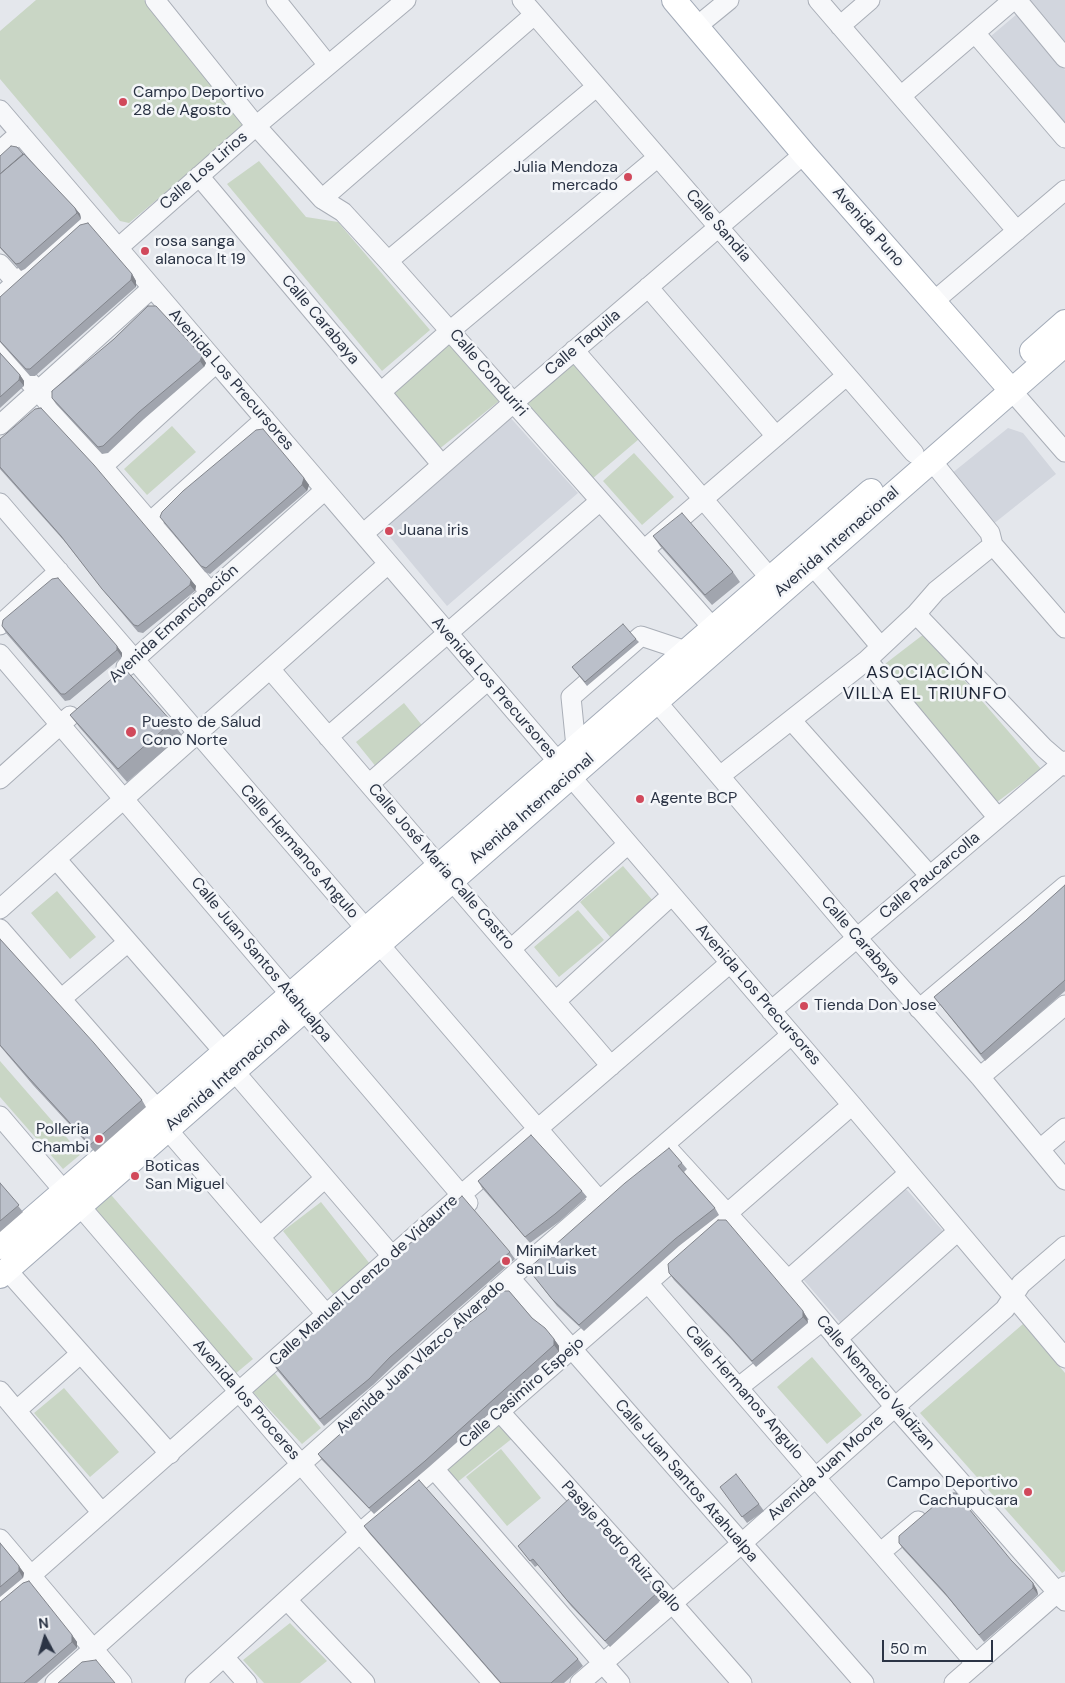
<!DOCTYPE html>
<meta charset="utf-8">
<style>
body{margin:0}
#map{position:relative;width:1065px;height:1683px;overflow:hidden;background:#e4e7ec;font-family:"DM Sans",sans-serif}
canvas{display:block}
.north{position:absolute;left:20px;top:1613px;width:50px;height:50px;-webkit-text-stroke:4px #f4f6f9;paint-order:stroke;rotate:354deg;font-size:14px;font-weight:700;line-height:20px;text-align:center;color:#2b3445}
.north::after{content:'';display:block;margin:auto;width:18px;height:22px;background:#2b3445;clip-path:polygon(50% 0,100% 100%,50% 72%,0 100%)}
.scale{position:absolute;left:882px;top:1640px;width:111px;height:22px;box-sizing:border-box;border:2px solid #2b3445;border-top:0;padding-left:6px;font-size:15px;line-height:18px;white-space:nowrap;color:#2b3445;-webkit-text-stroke:4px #f4f6f9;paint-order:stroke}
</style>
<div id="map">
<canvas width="1065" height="1683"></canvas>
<div class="north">N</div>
<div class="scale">50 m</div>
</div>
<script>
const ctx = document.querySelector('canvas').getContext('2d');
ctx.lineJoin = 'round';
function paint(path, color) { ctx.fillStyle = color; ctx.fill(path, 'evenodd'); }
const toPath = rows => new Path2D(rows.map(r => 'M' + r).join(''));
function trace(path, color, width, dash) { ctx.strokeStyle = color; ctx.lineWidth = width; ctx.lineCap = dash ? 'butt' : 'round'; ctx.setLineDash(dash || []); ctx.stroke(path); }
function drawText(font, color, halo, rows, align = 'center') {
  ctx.font = font + ' "DM Sans",sans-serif'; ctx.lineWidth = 5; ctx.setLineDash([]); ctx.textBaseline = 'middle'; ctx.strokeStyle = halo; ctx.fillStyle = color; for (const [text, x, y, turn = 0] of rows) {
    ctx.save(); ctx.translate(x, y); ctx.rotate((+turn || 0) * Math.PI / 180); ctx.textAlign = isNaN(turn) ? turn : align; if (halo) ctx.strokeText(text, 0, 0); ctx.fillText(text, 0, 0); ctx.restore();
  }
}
paint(toPath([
 [1031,0,1065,0,1065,42,1031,2],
 [1017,14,1065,70,1065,122,991,36],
 [508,415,578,493,447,606,380,525],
 [1008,428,1023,433,1056,474,992,525,951,474],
 [902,1190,907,1190,943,1231,943,1238,844,1327,802,1278]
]), '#d2d6de');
paint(toPath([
 [36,0,144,0,246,125,129,223,120,221,0,79,0,31],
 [259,161,306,217,338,222,430,330,382,371,227,184],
 [449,340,499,401,438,450,388,392],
 [572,360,639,439,592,479,524,401],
 [172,426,196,452,147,495,124,469],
 [634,453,674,497,642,525,603,481],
 [924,634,1041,769,997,802,881,667],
 [404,703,425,729,377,768,356,742],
 [623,866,654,902,611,938,580,902],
 [57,891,96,937,70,959,31,913],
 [578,910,604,940,559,977,534,947],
 [0,1061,81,1154,63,1169,0,1097],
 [106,1189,253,1359,235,1374,89,1205],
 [321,1202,370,1264,333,1294,283,1231],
 [1023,1324,1065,1373,1065,1571,1062,1573,920,1413],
 [812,1357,862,1415,827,1444,777,1387],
 [272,1370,321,1428,302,1444,250,1389],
 [64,1388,119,1452,90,1477,34,1413],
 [499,1420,514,1437,455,1484,443,1468],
 [501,1449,541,1498,507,1526,466,1477],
 [290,1623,327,1661,300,1683,264,1683,243,1660]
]), '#c9d6c5');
const minor = toPath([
 [155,0,256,126,322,199,343,212,388,261,713,628],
 [276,0,328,65],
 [522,0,914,453],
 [818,0,1017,231],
 [1017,0,1065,58],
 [840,26,870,0],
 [696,27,729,0],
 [975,33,1065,138],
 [901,96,1013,0],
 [0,110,852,1105,1065,1358],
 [0,151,20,133],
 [199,176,442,465],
 [322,199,534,15],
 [118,248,256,126,406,0],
 [388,261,596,87],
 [0,264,16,282],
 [648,287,776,436],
 [0,297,90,216],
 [933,302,1065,190],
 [0,350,38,391,210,592],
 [574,350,703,499,770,578],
 [1011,390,1065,452],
 [381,392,451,330,658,157],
 [0,425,152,288],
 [931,460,990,533,993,545,1065,628],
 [103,466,216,363],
 [0,503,599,1200],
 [150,522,265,419],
 [363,534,513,403,804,154],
 [644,550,846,376],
 [803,554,881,647],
 [916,614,1044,748,1065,766],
 [0,625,59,571],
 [0,654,468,1203],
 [867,660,998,818],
 [126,667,325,490],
 [270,669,611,1066],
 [656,701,857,938,980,1077,1065,1180],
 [792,721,930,876],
 [328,737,600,501],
 [576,747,571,697,641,636,686,651],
 [720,776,867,660,916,614,936,591,993,545],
 [0,779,70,716],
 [369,784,488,680],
 [56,859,224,1052],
 [0,909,388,564],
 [0,929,158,1110],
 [511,949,628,844],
 [61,999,128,942],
 [556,1001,672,895],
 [919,1009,1065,886],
 [771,1011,1065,761],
 [234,1071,392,1256],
 [980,1077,1065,1005],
 [0,1116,64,1191,86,1213,360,1533,493,1683],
 [167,1129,326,1314],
 [1040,1149,1065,1128],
 [670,1151,788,1280,894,1406,1065,1601],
 [260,1237,325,1178],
 [7,1270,170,1454],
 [510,1278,864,1683],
 [788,1280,909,1173],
 [648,1283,976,1664],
 [837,1339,958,1231],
 [739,1387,822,1321],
 [0,1391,102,1513],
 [17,1410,80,1354],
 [500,1412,672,1603,742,1683],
 [434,1469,620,1683],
 [0,1539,122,1683],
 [881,1552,918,1521],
 [287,1600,365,1683],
 [0,1603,461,1195,730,963],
 [224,1657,247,1683],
 [55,1683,510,1278,791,1035],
 [195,1683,360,1533,852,1105],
 [580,1683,741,1544,1005,1309,1021,1284,1065,1246],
 [954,1683,1065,1586]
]);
const major = toPath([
 [674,0,804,154,1011,390],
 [1032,351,1065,322],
 [0,1247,871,491],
 [0,1276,1065,344]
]);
trace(minor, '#a9aeb7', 21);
trace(major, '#a3abb8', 26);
trace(minor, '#f7f8fa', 19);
trace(major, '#fff', 24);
paint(toPath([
 [23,154,75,208,80,214,81,219,25,269,21,271,0,248,0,156],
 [132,274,136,281,136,287,35,376,30,376,0,342,0,297],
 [148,306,206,363,204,367,144,419,108,453,102,454,56,404,52,398],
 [0,353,20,375,24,381,24,386,0,408],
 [0,439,191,580,196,586,195,591,143,633,138,632,107,595,66,543,0,469],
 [304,478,309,485,307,491,210,574,205,572,160,517],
 [653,536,733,572,740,582,712,605,660,546],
 [2,626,117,646,122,653,122,657,70,700,65,701,6,633],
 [636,639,639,642,587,686,572,667],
 [70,715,172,722,182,735,127,782,80,728],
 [1065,885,1065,991,985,1061,934,997,1026,920],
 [0,939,142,1100,146,1107,95,1152,33,1085,0,1046],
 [682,1163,687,1169,684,1172,715,1208,719,1215,679,1246,584,1331,557,1306,528,1269],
 [478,1181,582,1191,587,1197,560,1221,530,1243,482,1188],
 [0,1183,23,1212,0,1232],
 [510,1252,515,1259,395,1364,373,1385,324,1426,277,1370,273,1363],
 [669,1273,803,1311,807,1318,808,1323,756,1367,732,1340,674,1280],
 [487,1309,532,1318,554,1339,559,1346,559,1352,429,1467,374,1514,322,1460,318,1454],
 [720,1487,759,1504,764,1511,747,1523],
 [364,1526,578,1659,583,1666,564,1683,500,1683,369,1533],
 [0,1543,24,1573,23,1578,0,1597],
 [899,1543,1011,1560,1033,1583,1037,1590,1038,1595,984,1642,949,1599,903,1549],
 [518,1546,659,1591,663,1598,610,1647,571,1606,538,1565,535,1567],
 [72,1635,77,1642,77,1648,37,1683,0,1683]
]), '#a1a5ae');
paint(toPath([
 [75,208,80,214,81,219,77,213],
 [132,274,136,281,136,287,131,280],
 [202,356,206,363,204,367,200,361],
 [20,375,24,381,24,386,19,380],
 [304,478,309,485,307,491,302,485],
 [191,580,196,586,195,591,190,585],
 [117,646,122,653,122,657,117,650],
 [803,1311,807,1318,808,1323,803,1317],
 [554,1339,559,1346,559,1352,554,1345],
 [19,1566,24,1573,23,1578,19,1571],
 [1033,1583,1037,1590,1038,1595,1033,1588],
 [72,1635,77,1642,77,1648,72,1642]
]), '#83868d');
const building = toPath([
 [11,146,17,147,23,154,0,174,0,156,11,146],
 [24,154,75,208,77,213,20,263,16,264,0,247,0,174,24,154],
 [88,223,132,274,131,280,30,369,26,369,0,341,0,297,80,225,88,223],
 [148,306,156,306,202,356,200,361,139,412,103,446,98,447,52,398,52,391,114,339,148,306],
 [0,353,20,375,19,380,0,397,0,353],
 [41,408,94,465,191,580,190,585,138,626,134,625,102,589,61,536,0,467,0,439,35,409,41,408],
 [263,429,304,478,302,485,206,568,201,566,160,517,162,512,183,491,256,430,263,429],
 [682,513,733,572,705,595,653,536,682,513],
 [58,578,117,646,117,650,65,694,61,694,2,626,3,620,52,579,58,578],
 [623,624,636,639,585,682,572,667,623,624],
 [124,668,172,722,118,769,70,715,124,668],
 [1065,885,1065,980,981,1054,934,997,1026,920,1065,885],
 [0,939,94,1043,142,1100,90,1145,29,1078,0,1045,0,939],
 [531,1135,582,1191,555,1214,525,1237,478,1181,531,1135],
 [669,1148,682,1163,678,1166,715,1208,675,1239,579,1325,552,1299,528,1269,625,1183,669,1148],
 [0,1183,19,1205,0,1221,0,1183],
 [462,1196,510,1252,390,1357,369,1379,320,1419,273,1363,423,1232,462,1196],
 [718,1220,726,1220,803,1311,803,1317,752,1361,727,1333,669,1273,668,1264,718,1220],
 [503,1291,509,1291,532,1318,545,1328,554,1339,554,1345,425,1461,369,1508,318,1454,359,1417,414,1371,454,1334,487,1309,485,1307,503,1291],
 [736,1474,759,1504,742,1517,720,1487,736,1474],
 [419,1480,578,1659,551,1683,501,1683,364,1526,419,1480],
 [949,1493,956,1493,1011,1560,1033,1583,1033,1588,979,1635,944,1592,899,1543,899,1536,949,1493],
 [571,1497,659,1591,605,1641,566,1599,533,1559,530,1561,518,1546,571,1497],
 [0,1543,19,1566,19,1571,0,1587,0,1543],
 [29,1581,72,1635,72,1642,24,1683,0,1683,0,1602,23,1583,29,1581],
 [96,1660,115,1683,58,1683,82,1662,96,1660]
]);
paint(building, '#bbc0ca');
trace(building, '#83868d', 1);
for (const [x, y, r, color] of [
 [123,102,5,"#d1495b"],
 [628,177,5,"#d1495b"],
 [145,251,5,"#d1495b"],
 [389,531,5,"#d1495b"],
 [131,732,6,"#d1495b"],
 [640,799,5,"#d1495b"],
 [804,1006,5,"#d1495b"],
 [99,1139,5,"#d1495b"],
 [135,1176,5,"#d1495b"],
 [506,1261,5,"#d1495b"],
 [1028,1492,5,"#d1495b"]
]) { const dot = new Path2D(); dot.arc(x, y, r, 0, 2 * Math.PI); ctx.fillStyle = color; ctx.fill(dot); trace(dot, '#f4f6f9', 2); }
drawText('16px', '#2b3445', '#f4f6f9', [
 ["Campo Deportivo",133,93],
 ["28 de Agosto",133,111],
 ["Julia Mendoza",618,168,"right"],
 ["mercado",618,186,"right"],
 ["rosa sanga",155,242],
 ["alanoca lt 19",155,260],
 ["Juana iris",399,531],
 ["Puesto de Salud",142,723],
 ["Cono Norte",142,741],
 ["Agente BCP",650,799],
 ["Tienda Don Jose",814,1006],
 ["Polleria",89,1130,"right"],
 ["Chambi",89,1148,"right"],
 ["Boticas",145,1167],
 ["San Miguel",145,1185],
 ["MiniMarket",516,1252],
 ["San Luis",516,1270],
 ["Campo Deportivo",1018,1483,"right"],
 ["Cachupucara",1018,1501,"right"]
], 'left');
drawText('16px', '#2b3445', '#f4f6f9', [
 ["Calle Los Lirios",204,171,-41],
 ["Calle Sandia",718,226,49],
 ["Avenida Puno",868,227,49],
 ["Calle Carabaya",320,320,50],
 ["Calle Taquila",583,343,-40],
 ["Calle Conduriri",488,373,49],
 ["Avenida Los Precursores",231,380,49],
 ["Avenida Internacional",837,542,-41],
 ["Avenida Emancipación",174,624,-42],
 ["Avenida Los Precursores",494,688,49],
 ["Avenida Internacional",532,809,-41],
 ["Calle Hermanos Angulo",299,852,49],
 ["Calle José Maria Calle Castro",441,867,49],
 ["Calle Paucarcolla",930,876,-40],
 ["Calle Carabaya",860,941,49],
 ["Calle Juan Santos Atahualpa",261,960,50],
 ["Avenida Los Precursores",758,995,49],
 ["Avenida Internacional",228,1076,-41],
 ["Calle Manuel Lorenzo de Vidaurre",364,1281,-42],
 ["Avenida Juan Vlazco Alvarado",421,1357,-42],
 ["Calle Nemecio Valdizan",875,1383,49],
 ["Calle Casimiro Espejo",522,1393,-41],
 ["Calle Hermanos Angulo",744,1393,49],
 ["Avenida los Proceres",246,1400,49],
 ["Avenida Juan Moore",826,1468,-42],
 ["Calle Juan Santos Atahualpa",686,1481,49],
 ["Pasaje Pedro Ruiz Gallo",621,1547,48]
]);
ctx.letterSpacing = '1px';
drawText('18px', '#1d2536', '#f4f6f9', [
 ["ASOCIACIÓN",925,673],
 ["VILLA EL TRIUNFO",925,694]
]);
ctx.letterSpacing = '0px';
</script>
